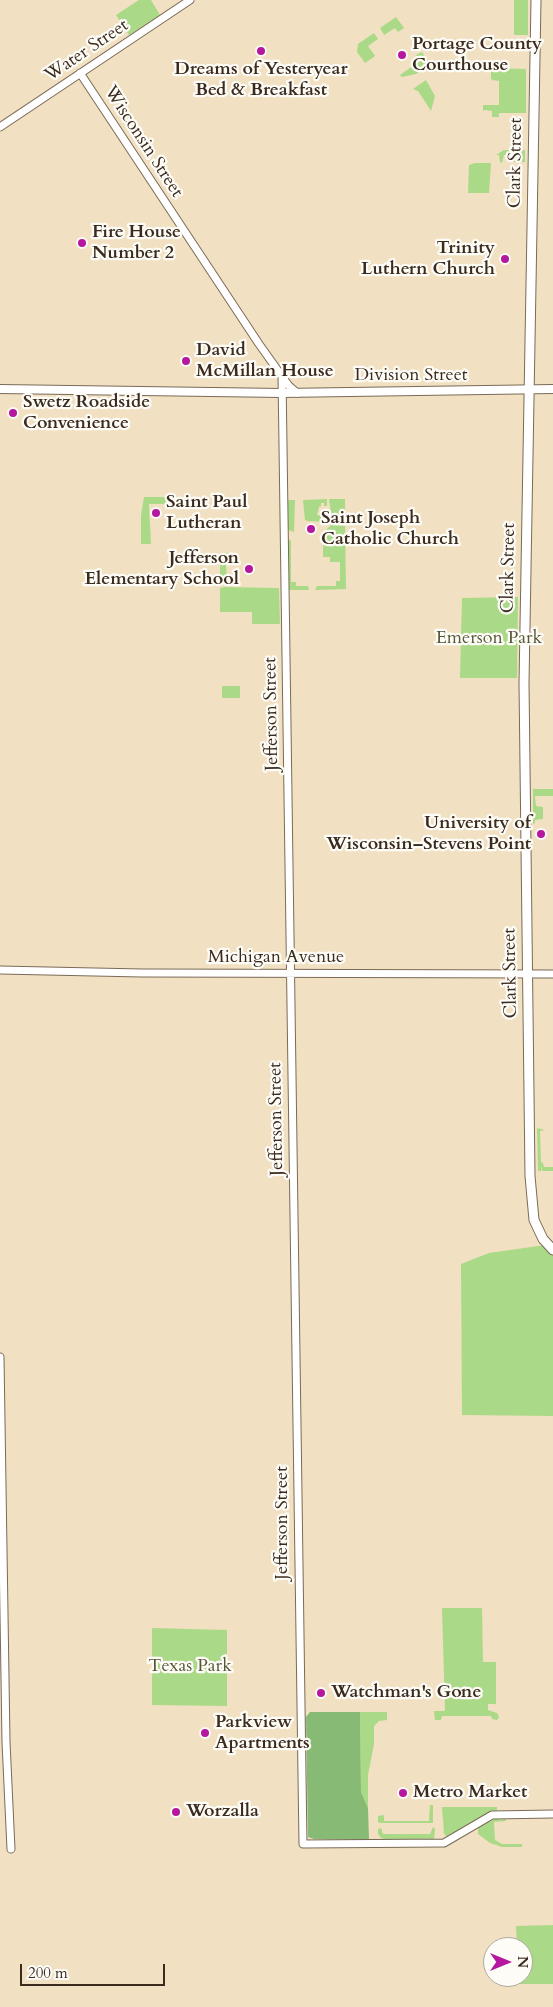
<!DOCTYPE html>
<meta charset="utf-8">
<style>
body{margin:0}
#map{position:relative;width:553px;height:2007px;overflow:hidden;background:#f1e0c1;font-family:Cardo,serif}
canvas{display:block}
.north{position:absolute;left:483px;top:1937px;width:50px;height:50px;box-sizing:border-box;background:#fdfcf7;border:1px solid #afa8a0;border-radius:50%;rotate:90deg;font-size:14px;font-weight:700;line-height:20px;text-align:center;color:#3b2a1e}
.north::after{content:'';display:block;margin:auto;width:18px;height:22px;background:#b5179e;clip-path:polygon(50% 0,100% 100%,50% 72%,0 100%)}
.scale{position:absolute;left:20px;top:1964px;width:145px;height:22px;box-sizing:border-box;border:2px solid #3b2a1e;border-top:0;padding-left:6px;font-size:15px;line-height:18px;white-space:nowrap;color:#3b2a1e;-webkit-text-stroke:4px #fdfcf7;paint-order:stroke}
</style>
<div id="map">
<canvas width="553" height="2007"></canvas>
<div class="north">N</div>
<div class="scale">200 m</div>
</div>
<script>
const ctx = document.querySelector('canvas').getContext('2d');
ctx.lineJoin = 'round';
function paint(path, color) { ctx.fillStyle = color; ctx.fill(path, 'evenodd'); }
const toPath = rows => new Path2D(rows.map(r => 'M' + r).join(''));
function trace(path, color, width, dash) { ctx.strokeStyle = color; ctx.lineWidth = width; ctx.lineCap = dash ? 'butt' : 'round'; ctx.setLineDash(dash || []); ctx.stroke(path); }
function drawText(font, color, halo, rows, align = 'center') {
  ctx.font = font + ' Cardo,serif'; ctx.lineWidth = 4.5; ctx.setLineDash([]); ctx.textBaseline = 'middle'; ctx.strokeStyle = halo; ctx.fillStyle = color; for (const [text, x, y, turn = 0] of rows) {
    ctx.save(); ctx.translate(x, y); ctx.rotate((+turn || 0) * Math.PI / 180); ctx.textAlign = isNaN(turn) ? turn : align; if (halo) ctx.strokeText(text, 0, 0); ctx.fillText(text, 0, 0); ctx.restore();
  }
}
paint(toPath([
 [139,0,151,0,160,15,129,35,116,15],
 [514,0,528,0,528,35,514,35],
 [396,17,404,28,398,32,395,28,384,35,380,28],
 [374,33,378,39,368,46,375,56,365,63,357,52,358,44],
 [422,52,428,61,427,66,416,74,402,77,400,75,420,61,416,55],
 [491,68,526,69,526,113,499,113,499,117,492,117,492,111,485,110,483,111,483,105,499,105,499,81,492,80,491,78],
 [426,80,435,96,431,111,418,91,413,89],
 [504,150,525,150,525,162,513,162,513,155,504,155,502,163,500,162,499,155,496,155],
 [475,163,491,163,489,193,468,193,469,165],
 [144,497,168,497,166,504,149,504,151,544,141,544,141,515],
 [327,499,327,506,324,506,324,503,321,503,321,506,319,507,317,515,325,516,327,522,307,521,305,520,303,500],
 [329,499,345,499,345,522,332,521],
 [288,500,295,500,294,532,288,530],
 [331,525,345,526,346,589,315,590,317,586,336,586,336,581,340,581,340,562,330,562,330,557,323,557,323,533],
 [288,539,291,541,291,582,296,582,296,586,308,586,309,590,289,590],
 [220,553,237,553,238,564,226,565,227,584,220,584],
 [225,587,279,588,280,624,252,624,252,612,220,612,220,588],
 [518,597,517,678,460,678,462,598],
 [222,686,240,686,240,698,222,698],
 [533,789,553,789,553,796,535,796,536,806,543,807,543,819,535,820,535,823,533,824],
 [537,1128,545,1130,540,1131,541,1162,543,1163,544,1167,553,1167,553,1171,542,1171,541,1166,541,1171,538,1171],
 [545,1245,553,1251,553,1416,462,1415,461,1264,489,1253],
 [442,1608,482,1608,483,1662,496,1662,496,1704,488,1704,488,1710,497,1713,499,1717,497,1720,492,1719,491,1716,442,1716,441,1720,435,1720,434,1711,445,1711],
 [152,1628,227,1630,227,1706,152,1705],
 [360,1712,387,1712,387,1720,379,1721,374,1726,374,1744,368,1775,368,1808,361,1792],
 [430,1805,433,1805,433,1823,380,1823,378,1822,378,1816,384,1815,384,1821,429,1821],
 [442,1807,497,1807,497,1811,480,1817,466,1828,448,1837,444,1834],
 [498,1818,499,1820,506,1819,506,1821,494,1822,495,1840,502,1844,522,1844,522,1847,502,1847,490,1843,478,1834,478,1827],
 [433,1827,435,1829,434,1840,385,1839,381,1838,378,1834,378,1829,381,1828,383,1834,430,1834],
 [553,1925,553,1984,517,1984,517,1977,523,1977,523,1947,517,1947,516,1926]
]), '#aada87');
paint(toPath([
 [310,1712,360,1712,361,1792,368,1808,369,1840,314,1839,308,1837,306,1717]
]), '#87ba74');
const tertiary = toPath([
 [80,73,259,344,289,386,297,393],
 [0,127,190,0],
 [282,376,303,1844,444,1843,492,1815,553,1814],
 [0,970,142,973,553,974],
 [0,1357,6,1742,11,1849]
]);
const secondary = toPath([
 [0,389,282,393,553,389]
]);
const primary = toPath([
 [536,0,524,683,530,1176,534,1220,543,1239,553,1250]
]);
trace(tertiary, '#7b6a57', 9);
trace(secondary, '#7b6a57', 10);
trace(primary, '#7b6a57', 11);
trace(tertiary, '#fff', 7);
trace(secondary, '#fff', 8);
trace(primary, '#fff', 9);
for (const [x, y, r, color] of [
 [261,51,5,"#b5179e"],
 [402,55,5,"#b5179e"],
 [82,243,5,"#b5179e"],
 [505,259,5,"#b5179e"],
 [186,361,5,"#b5179e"],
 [13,413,5,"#b5179e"],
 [156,513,5,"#b5179e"],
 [311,529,5,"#b5179e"],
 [249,569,5,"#b5179e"],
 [541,834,5,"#b5179e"],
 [321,1693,5,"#b5179e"],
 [205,1733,5,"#b5179e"],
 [403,1793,5,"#b5179e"],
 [176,1812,5,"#b5179e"]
]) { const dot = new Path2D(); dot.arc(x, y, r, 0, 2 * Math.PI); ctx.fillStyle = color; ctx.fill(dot); trace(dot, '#fdfcf7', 2); }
drawText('bold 18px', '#3b2a1e', '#fdfcf7', [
 ["Portage County",412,45],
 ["Courthouse",412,66],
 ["Dreams of Yesteryear",261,70,"center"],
 ["Bed & Breakfast",261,91,"center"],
 ["Fire House",92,233],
 ["Number 2",92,254],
 ["Trinity",495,249,"right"],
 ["Luthern Church",495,270,"right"],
 ["David",196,351],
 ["McMillan House",196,372],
 ["Swetz Roadside",23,403],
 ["Convenience",23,424],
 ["Saint Paul",166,503],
 ["Lutheran",166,524],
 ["Saint Joseph",321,519],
 ["Catholic Church",321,540],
 ["Jefferson",239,559,"right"],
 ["Elementary School",239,580,"right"],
 ["University of",531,824,"right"],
 ["Wisconsin–Stevens Point",531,845,"right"],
 ["Watchman's Gone",331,1693],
 ["Parkview",215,1723],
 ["Apartments",215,1744],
 ["Metro Market",413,1793],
 ["Worzalla",186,1812]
], 'left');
drawText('18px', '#3b2a1e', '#fdfcf7', [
 ["Water Street",87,51,-34],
 ["Wisconsin Street",143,142,57],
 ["Clark Street",516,163,-89],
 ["Division Street",411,376],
 ["Clark Street",509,568,-89],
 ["Jefferson Street",272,714,-91],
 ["Michigan Avenue",276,958],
 ["Clark Street",511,973,-91],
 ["Jefferson Street",277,1119,-91],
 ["Jefferson Street",283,1523,-90]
]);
drawText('18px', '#575638', '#fdfcf7', [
 ["Emerson Park",489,639],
 ["Texas Park",190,1667]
]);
</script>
